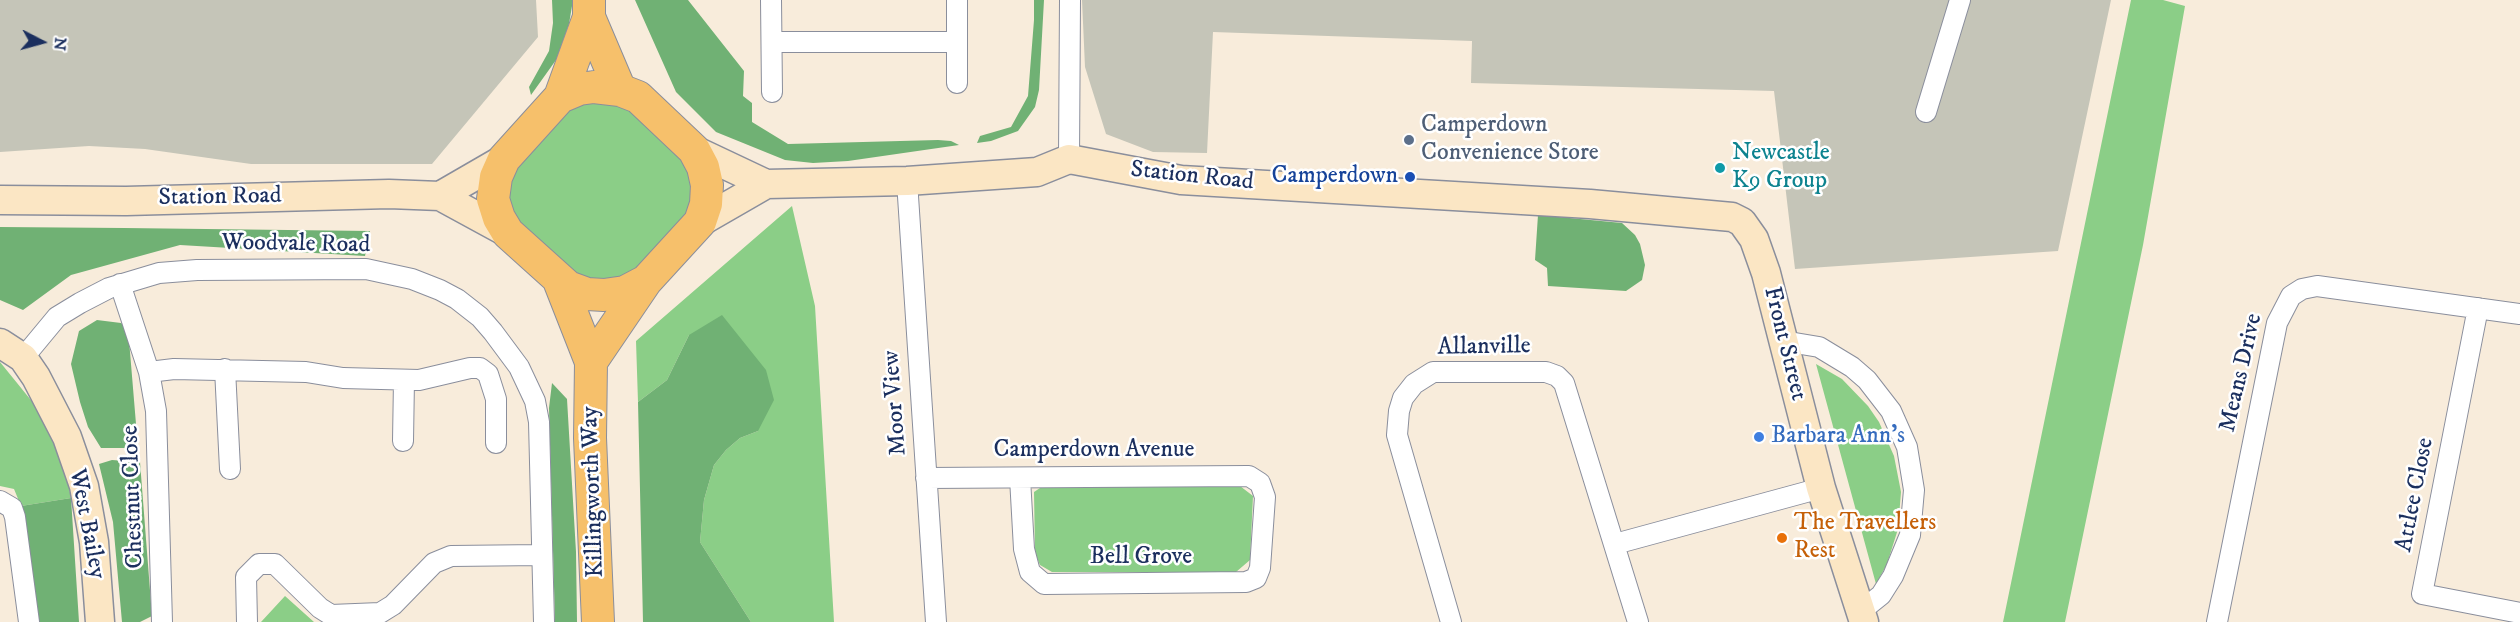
<!DOCTYPE html>
<meta charset="utf-8">
<style>
body{margin:0}
#map{position:relative;width:2520px;height:622px;overflow:hidden;background:#f8ecdb;font-family:"IM FELL DW Pica",serif}
canvas{display:block}
.north{position:absolute;left:12px;top:12px;width:60px;height:60px;-webkit-text-stroke:4px #fff;paint-order:stroke;rotate:96deg;font-size:16px;font-weight:700;line-height:24px;text-align:center;color:#1b2f5e}
.north::after{content:'';display:block;margin:auto;width:21px;height:27px;background:#1b2f5e;clip-path:polygon(50% 0,100% 100%,50% 72%,0 100%)}
</style>
<div id="map">
<canvas width="2520" height="622"></canvas>
<div class="north">N</div>
</div>
<script>
const ctx = document.querySelector('canvas').getContext('2d');
ctx.lineJoin = 'round';
function paint(path, color) { ctx.fillStyle = color; ctx.fill(path, 'evenodd'); }
const toPath = rows => new Path2D(rows.map(r => 'M' + r).join(''));
function trace(path, color, width, dash) { ctx.strokeStyle = color; ctx.lineWidth = width; ctx.lineCap = dash ? 'butt' : 'round'; ctx.setLineDash(dash || []); ctx.stroke(path); }
function drawText(font, color, halo, rows, align = 'center') {
  ctx.font = font + ' "IM FELL DW Pica",serif'; ctx.lineWidth = 5; ctx.setLineDash([]); ctx.textBaseline = 'middle'; ctx.strokeStyle = halo; ctx.fillStyle = color; for (const [text, x, y, turn = 0] of rows) {
    ctx.save(); ctx.translate(x, y); ctx.rotate((+turn || 0) * Math.PI / 180); ctx.textAlign = isNaN(turn) ? turn : align; if (halo) ctx.strokeText(text, 0, 0); ctx.fillText(text, 0, 0); ctx.restore();
  }
}
paint(toPath([
 [0,0,536,0,538,37,432,164,251,164,145,149,89,146,0,152],
 [1082,0,2111,0,2058,251,1795,269,1774,91,1471,83,1472,41,1213,32,1207,153,1153,152,1106,134,1085,67]
]), '#c5c5b8');
paint(toPath([
 [2131,0,2163,0,2185,6,2143,245,2065,622,2003,622],
 [588,99,629,108,682,158,692,178,692,207,626,280,584,282,518,225,507,199,509,171,563,111],
 [792,206,815,306,834,622,751,622,700,542,704,500,714,465,726,450,740,438,758,431,689,335,667,380,638,402,636,341],
 [0,362,43,415,62,451,71,498,21,506,14,489,0,486],
 [1816,364,1842,379,1868,406,1879,422,1894,456,1901,492,1898,529,1887,564,1876,584],
 [1046,484,1240,486,1253,496,1250,560,1236,572,1052,572,1040,565,1035,553,1034,492],
 [285,596,314,622,261,622]
]), '#8bce87');
paint(toPath([
 [552,0,573,0,569,24,556,60,531,95,529,87,549,51,553,23],
 [635,0,688,0,744,71,743,96,752,103,752,122,788,144,938,140,951,141,959,145,848,161,813,163,785,160,716,132,676,92],
 [1034,0,1044,0,1039,90,1035,107,1018,131,991,141,977,143,980,136,1011,127,1028,96,1034,20],
 [1538,215,1622,223,1635,235,1640,244,1645,265,1642,280,1626,291,1548,286,1547,268,1535,260],
 [0,227,124,228,370,231,365,256,180,245,71,275,23,310,0,300],
 [722,315,766,370,774,400,758,431,740,438,726,450,714,465,704,500,700,542,751,622,643,622,638,402,667,380,689,335],
 [97,320,121,323,128,328,138,448,101,448,88,427,80,402,71,364,79,331],
 [552,383,567,399,576,552,577,622,555,622,549,408],
 [112,460,140,462,152,616,140,622,122,622,113,522,99,464],
 [71,498,79,622,37,622,21,506]
]), '#70b174');
const street = toPath([
 [771,0,772,92],
 [957,0,957,83],
 [772,42,957,42],
 [1926,112,1960,0],
 [1069,159,1070,0],
 [907,181,936,622],
 [120,284,149,372,156,411,162,622],
 [2478,308,2422,594,2520,613],
 [1783,341,1819,347,1852,367,1867,380,1891,411,1907,447,1914,490,1910,535,1893,576,1881,595,1861,611],
 [23,358,57,317,80,303,109,288,159,273,197,270,366,269,412,279,440,290,457,299,480,317,493,332,519,367,535,401,539,422,544,622],
 [225,369,230,469],
 [149,372,174,369,306,372,343,378,419,380,470,368,480,368,488,374,496,399,496,443],
 [403,441,404,380],
 [926,478,1249,476,1260,483,1265,497,1260,568,1256,578,1246,582,1044,584,1030,572,1024,549,1020,478],
 [0,501,12,508,15,517,29,622],
 [1615,544,1821,488],
 [247,622,246,577,259,564,275,564,320,608,331,615,380,613,393,605,434,563,451,556,541,555],
 [1451,622,1397,435,1399,411,1403,398,1414,384,1433,372,1546,372,1557,376,1564,383,1638,622],
 [2217,622,2277,323,2291,296,2302,289,2317,286,2520,314]
]);
const secondary = toPath([
 [694,150,766,184,907,181,1037,172,1069,159,1181,180,1590,204,1732,217,1742,222,1754,239,1766,273,1821,488,1864,622],
 [440,196,504,159],
 [0,200,126,201,389,194,440,196,508,233],
 [700,222,766,184],
 [0,343,23,358,36,377,67,437,84,486,94,542,100,622]
]);
const primary = toPath([
 [589,17,620,90],
 [594,87,620,90,638,97,694,150,703,167,707,185,706,204,700,222,646,281,625,292,604,295,587,294,568,287,508,233,499,218,493,199,496,177,504,159,560,97,579,89,594,87],
 [560,97,589,17,589,0],
 [558,278,591,362,590,438,598,622],
 [591,362,646,281]
]);
trace(street, '#8a8e9c', 22);
trace(secondary, '#8a8e9c', 31);
trace(primary, '#8a8e9c', 34);
trace(street, '#fff', 20);
trace(secondary, '#fbe6c4', 28);
trace(primary, '#f6c06b', 32);
for (const [x, y, r, color] of [
 [1409,140,6,"#5c6f8a"],
 [1720,168,6,"#0f9aa8"],
 [1410,177,6,"#1a4fb4"],
 [1759,437,6,"#3f7fe0"],
 [1782,538,6,"#e8710a"]
]) { const dot = new Path2D(); dot.arc(x, y, r, 0, 2 * Math.PI); ctx.fillStyle = color; ctx.fill(dot); trace(dot, '#fff', 2); }
drawText('24px', '#4e5e75', '#fff', [
 ["Camperdown",1421,126],
 ["Convenience Store",1421,154]
], 'left');
drawText('24px', '#0d838f', '#fff', [
 ["Newcastle",1732,154],
 ["K9 Group",1732,182]
], 'left');
drawText('24px', '#1b2f5e', '#fff', [
 ["Station Road",1192,177,6],
 ["Station Road",220,198,-1],
 ["Woodvale Road",296,245,1],
 ["Front Street",1784,344,76],
 ["Allanville",1484,348,-1],
 ["Means Drive",2242,373,-77],
 ["Moor View",896,403,-94],
 ["Camperdown Avenue",1094,451],
 ["Killingworth Way",594,492,-92],
 ["Attlee Close",2416,495,-79],
 ["Chestnut Close",134,497,-92],
 ["West Bailey",86,524,79],
 ["Bell Grove",1141,558]
]);
drawText('24px', '#164399', '#fff', [
 ["Camperdown",1398,177]
], 'right');
drawText('24px', '#366cbe', '#fff', [
 ["Barbara Ann’s",1771,437]
], 'left');
drawText('24px', '#c56008', '#fff', [
 ["The Travellers",1794,524],
 ["Rest",1794,552]
], 'left');
</script>
